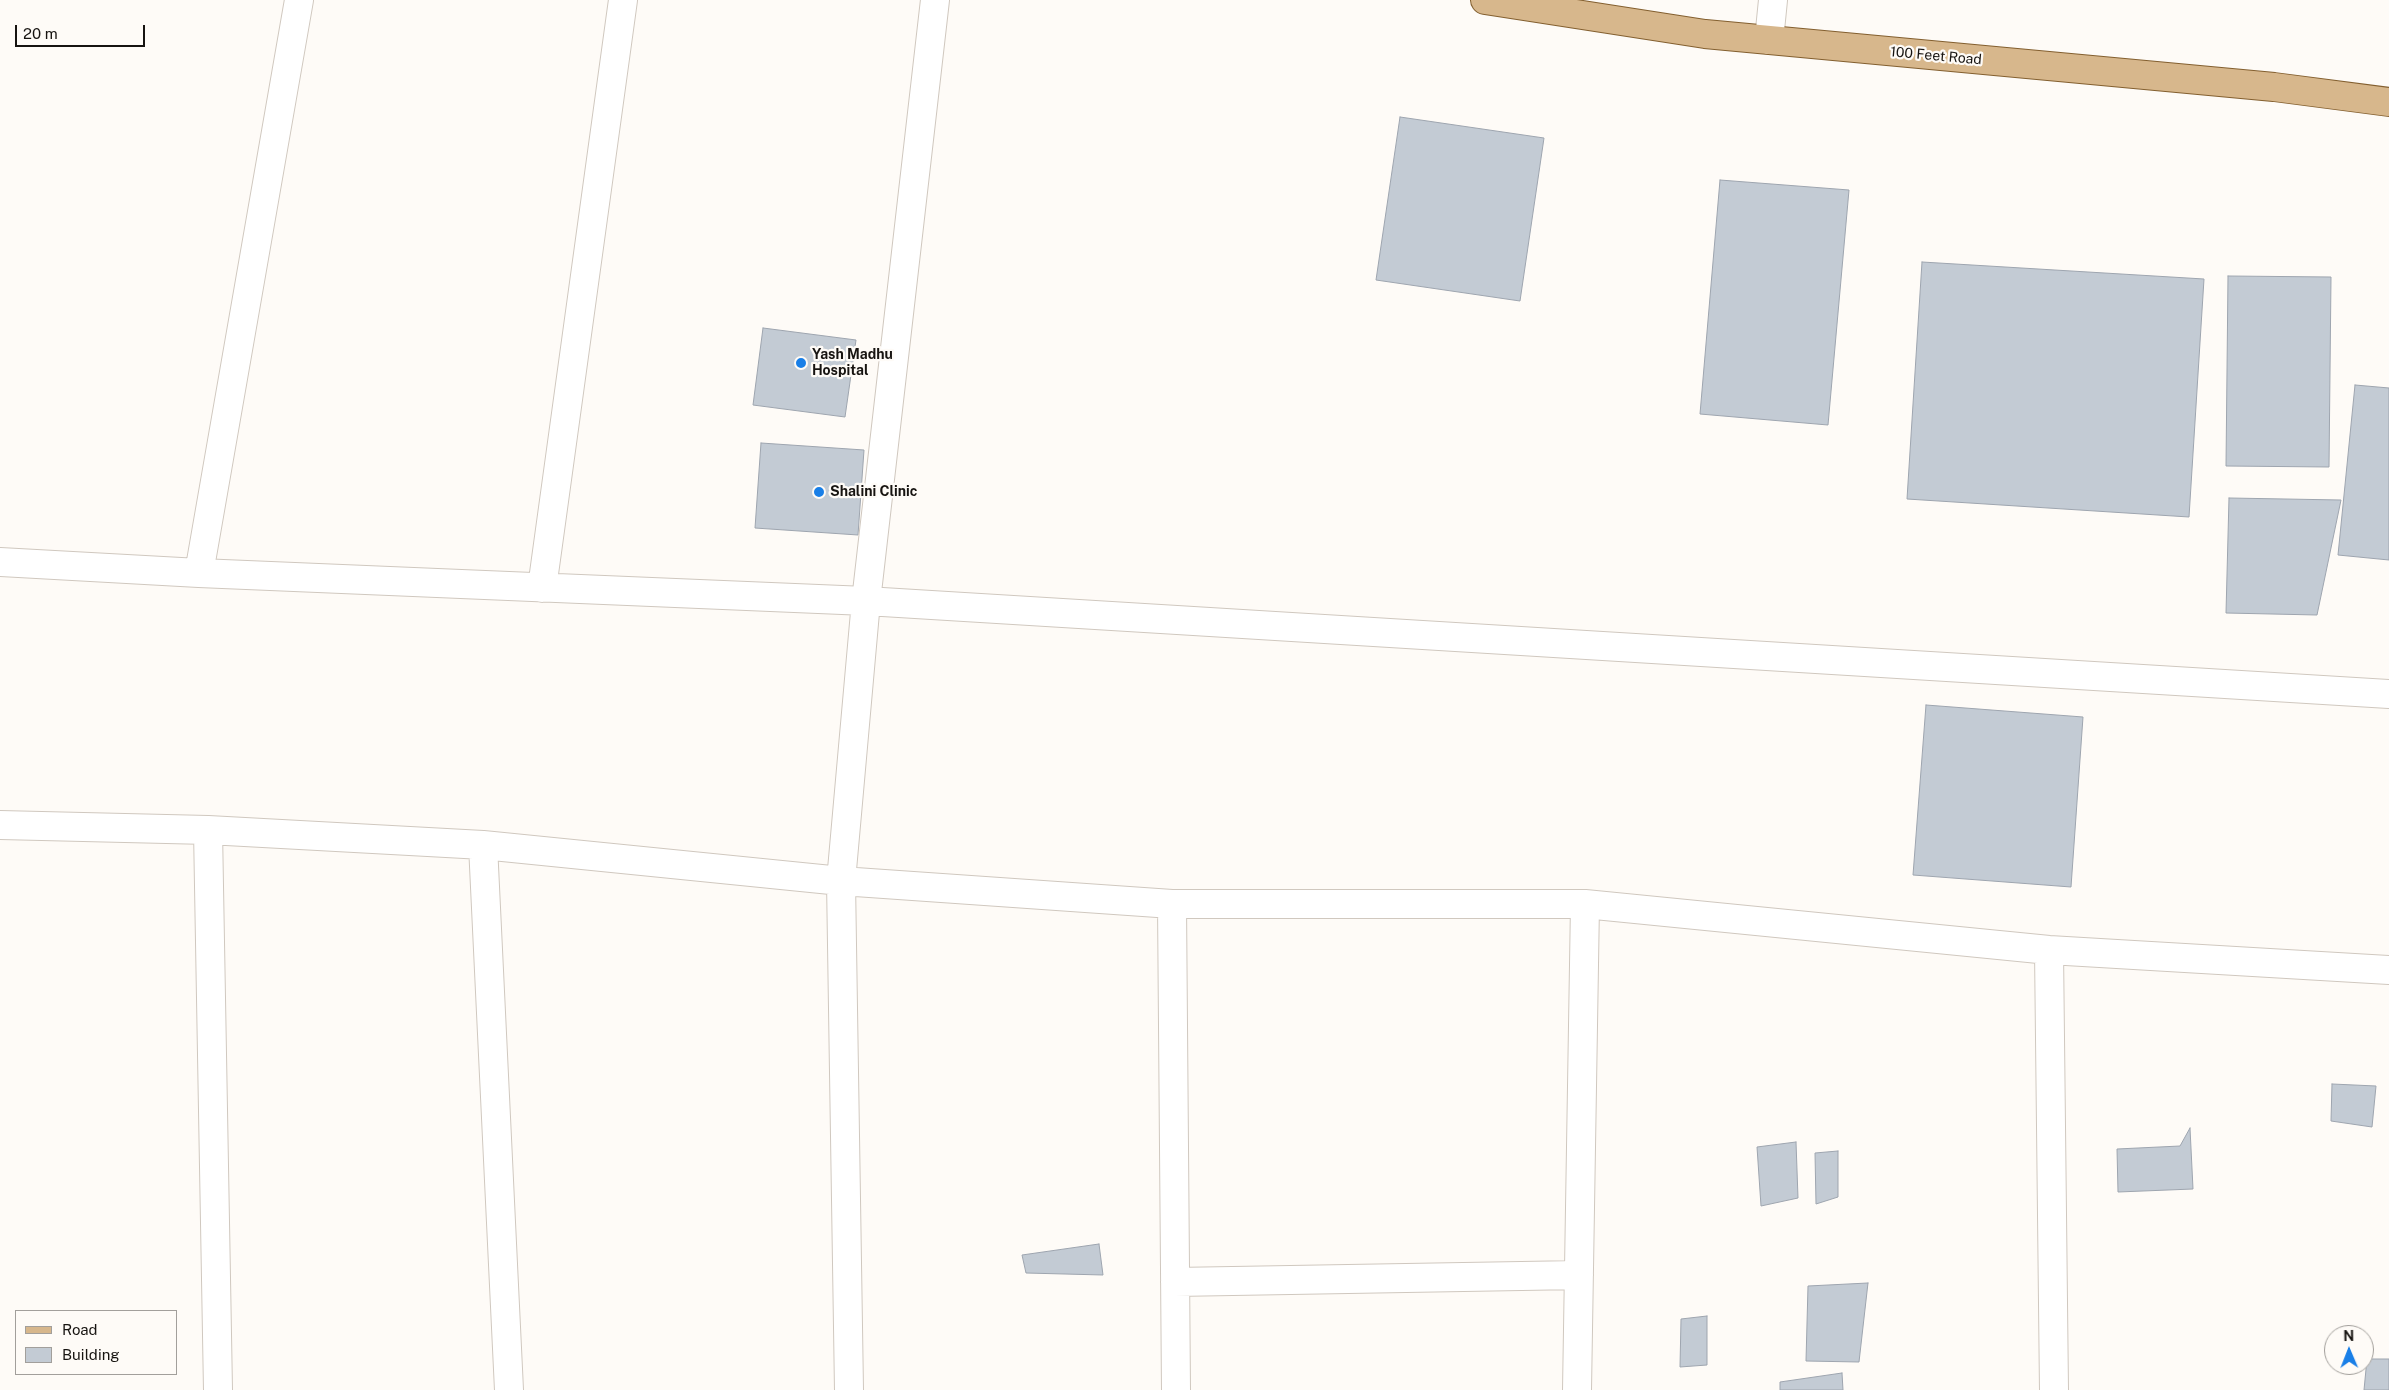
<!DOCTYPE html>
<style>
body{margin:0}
#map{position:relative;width:2389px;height:1390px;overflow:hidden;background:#fefbf7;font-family:"Public Sans",sans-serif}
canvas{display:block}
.legend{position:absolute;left:15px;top:1310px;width:162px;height:65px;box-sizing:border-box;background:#fefbf7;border:1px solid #a29f9b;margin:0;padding:6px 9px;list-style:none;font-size:15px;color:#171411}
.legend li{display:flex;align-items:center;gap:10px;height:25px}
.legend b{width:25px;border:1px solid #a29f9b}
.north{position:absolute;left:2324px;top:1325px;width:50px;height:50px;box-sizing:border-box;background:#fefbf7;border:1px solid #a29f9b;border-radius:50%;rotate:359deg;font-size:14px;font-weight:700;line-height:20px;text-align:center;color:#171411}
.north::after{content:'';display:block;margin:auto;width:18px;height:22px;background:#197fe7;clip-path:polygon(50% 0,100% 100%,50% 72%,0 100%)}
.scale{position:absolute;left:15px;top:25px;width:130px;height:22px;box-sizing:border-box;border:2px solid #171411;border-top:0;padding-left:6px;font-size:15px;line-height:18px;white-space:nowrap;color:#171411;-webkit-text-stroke:4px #fefbf7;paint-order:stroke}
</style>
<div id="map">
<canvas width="2389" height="1390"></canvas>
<ul class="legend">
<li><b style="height:6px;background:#d7b78c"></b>Road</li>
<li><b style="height:14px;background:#c3cbd4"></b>Building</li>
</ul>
<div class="north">N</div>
<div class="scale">20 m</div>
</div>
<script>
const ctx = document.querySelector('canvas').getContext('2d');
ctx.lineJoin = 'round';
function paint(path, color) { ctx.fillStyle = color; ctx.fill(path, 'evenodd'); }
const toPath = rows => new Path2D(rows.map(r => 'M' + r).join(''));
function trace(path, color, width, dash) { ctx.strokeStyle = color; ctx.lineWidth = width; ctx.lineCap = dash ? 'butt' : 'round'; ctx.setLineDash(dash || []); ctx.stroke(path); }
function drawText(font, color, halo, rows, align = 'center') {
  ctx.font = font + ' "Public Sans",sans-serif'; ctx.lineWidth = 4.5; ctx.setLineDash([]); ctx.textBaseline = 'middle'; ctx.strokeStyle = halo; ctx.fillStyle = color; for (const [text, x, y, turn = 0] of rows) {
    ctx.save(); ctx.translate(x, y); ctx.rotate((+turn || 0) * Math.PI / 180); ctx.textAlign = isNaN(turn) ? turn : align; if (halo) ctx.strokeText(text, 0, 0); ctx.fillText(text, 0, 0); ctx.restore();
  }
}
const building = toPath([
 [1400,117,1544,138,1520,301,1376,280,1400,117],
 [1720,180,1849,190,1828,425,1700,414,1720,180],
 [1922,262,2204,279,2189,517,1907,499,1922,262],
 [2228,276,2331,277,2329,467,2226,466,2228,276],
 [763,328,856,340,845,417,753,405,763,328],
 [2355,385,2389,388,2389,560,2338,555,2355,385],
 [761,443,864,450,858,535,755,528,761,443],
 [2229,498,2341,500,2317,615,2226,613,2229,498],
 [1926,705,2083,717,2071,887,1913,875,1926,705],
 [2332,1084,2376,1086,2372,1127,2331,1121,2332,1084],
 [2190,1128,2193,1189,2118,1192,2117,1149,2180,1146,2190,1128],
 [1796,1142,1798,1198,1761,1206,1757,1147,1796,1142],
 [1838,1151,1838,1197,1816,1204,1815,1153,1838,1151],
 [1099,1244,1103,1275,1026,1273,1022,1255,1099,1244],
 [1868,1283,1859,1362,1806,1361,1808,1286,1868,1283],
 [1707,1316,1707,1365,1680,1367,1681,1319,1707,1316],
 [2367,1359,2389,1359,2389,1390,2364,1390,2367,1359],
 [1842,1373,1843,1390,1780,1390,1780,1382,1842,1373]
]);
paint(building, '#c3cbd4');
trace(building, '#9ea5af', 1);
const minor = toPath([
 [1769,40,1773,0],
 [0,562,199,573,866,601,2389,694],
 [199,573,299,0],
 [542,588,623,0],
 [0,825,208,830,483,845,841,881,1172,904,1585,904,2049,950,2389,970],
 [208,830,218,1390],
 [483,845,509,1390],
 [1172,904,1176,1390],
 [2049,950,2054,1390],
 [1175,1282,1579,1275],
 [849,1390,841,881,866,601,935,0],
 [1577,1390,1585,904]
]);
const major = toPath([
 [1485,0,1705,34,2274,87,2389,102]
]);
trace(minor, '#d0c8bf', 30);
trace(major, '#835f2f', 30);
trace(minor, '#fff', 28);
trace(major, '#d7b78c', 28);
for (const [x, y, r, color] of [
 [801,363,6,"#197fe7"],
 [819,492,6,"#197fe7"]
]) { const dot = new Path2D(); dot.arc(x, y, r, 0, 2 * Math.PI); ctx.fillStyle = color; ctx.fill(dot); trace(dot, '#fefbf7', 2); }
drawText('14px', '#171411', '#fefbf7', [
 ["100 Feet Road",1936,56,5]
]);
drawText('bold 14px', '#171411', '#fefbf7', [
 ["Yash Madhu",812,355],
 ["Hospital",812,371],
 ["Shalini Clinic",830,492]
], 'left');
</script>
